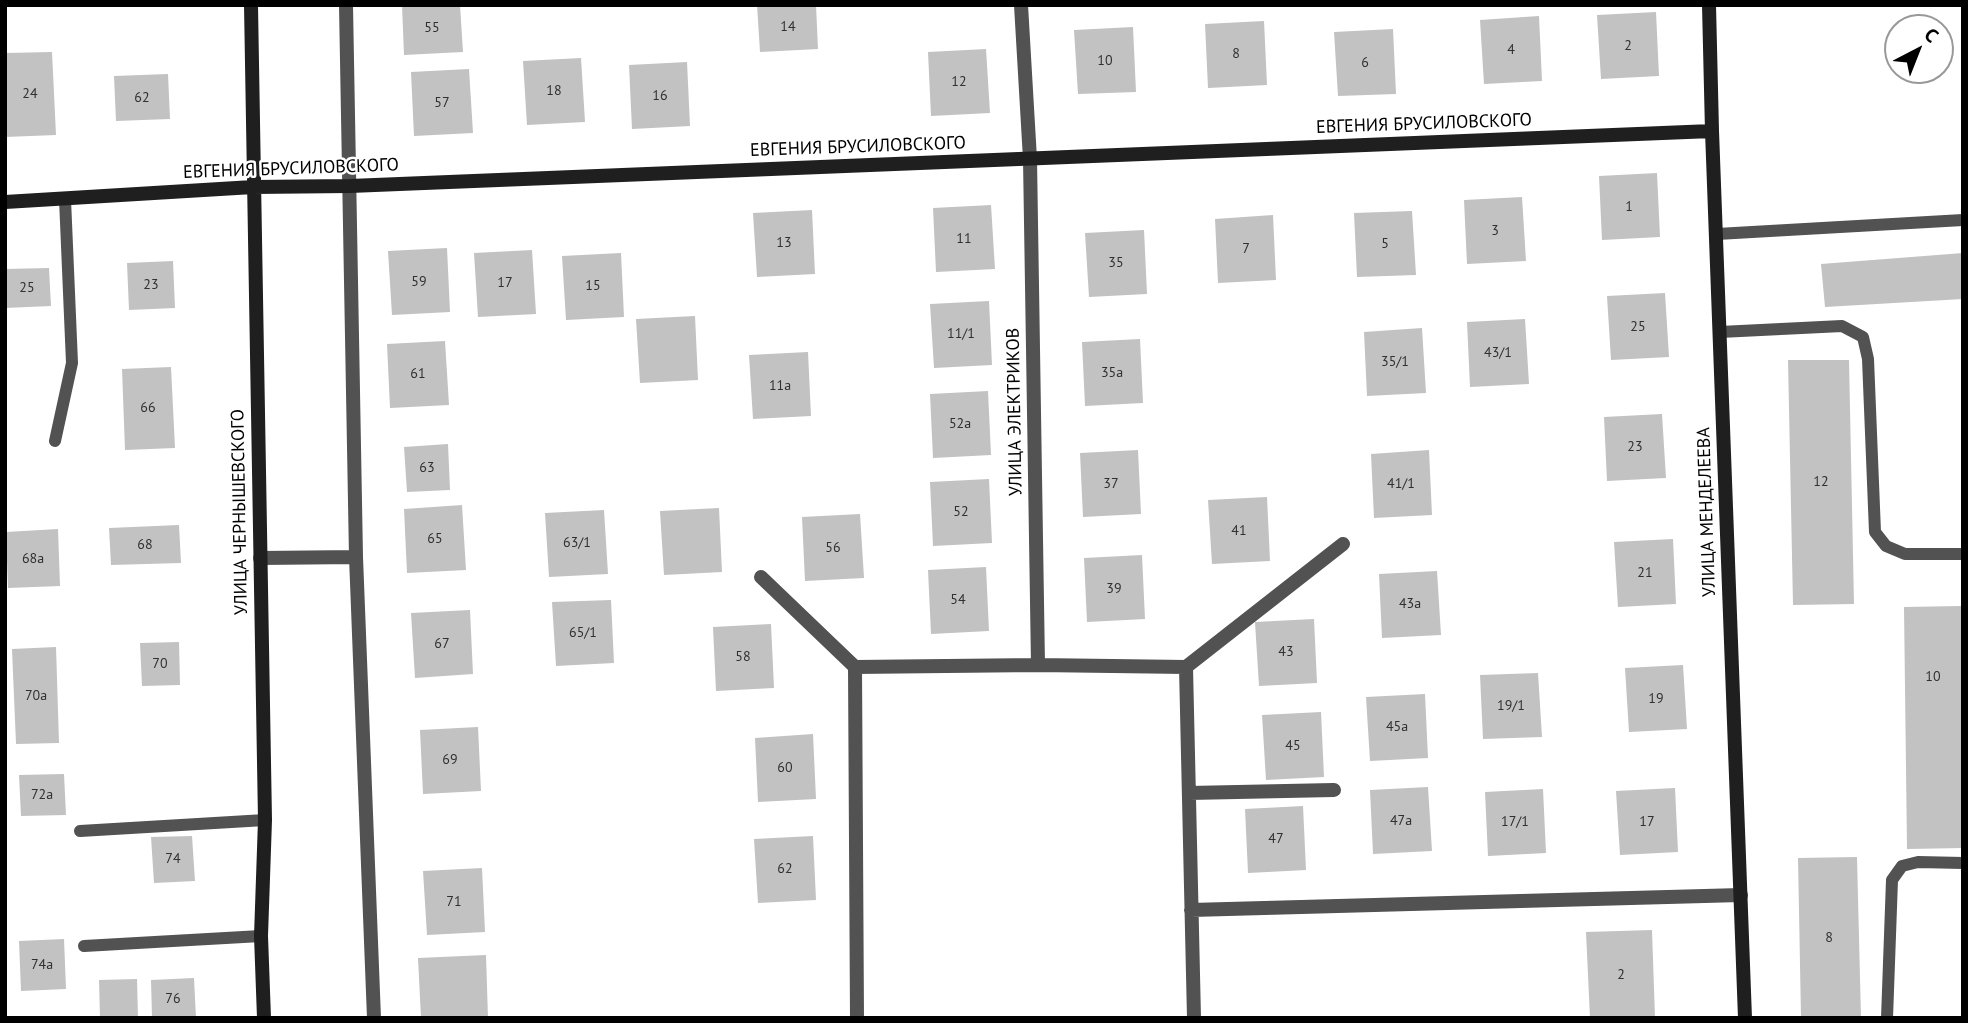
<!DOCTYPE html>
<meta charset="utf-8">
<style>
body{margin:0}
#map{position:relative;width:1968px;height:1023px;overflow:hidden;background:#fff;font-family:"PT Sans",sans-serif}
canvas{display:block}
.frame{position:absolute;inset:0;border:7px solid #000;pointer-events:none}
.north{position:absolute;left:1884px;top:14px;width:70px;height:70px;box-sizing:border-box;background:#fff;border:2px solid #999;border-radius:50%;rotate:42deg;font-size:19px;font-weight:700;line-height:28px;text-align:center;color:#000}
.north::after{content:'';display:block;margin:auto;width:24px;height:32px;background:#000;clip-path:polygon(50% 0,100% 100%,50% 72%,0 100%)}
</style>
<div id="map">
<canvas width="1968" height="1023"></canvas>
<div class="frame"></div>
<div class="north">С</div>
</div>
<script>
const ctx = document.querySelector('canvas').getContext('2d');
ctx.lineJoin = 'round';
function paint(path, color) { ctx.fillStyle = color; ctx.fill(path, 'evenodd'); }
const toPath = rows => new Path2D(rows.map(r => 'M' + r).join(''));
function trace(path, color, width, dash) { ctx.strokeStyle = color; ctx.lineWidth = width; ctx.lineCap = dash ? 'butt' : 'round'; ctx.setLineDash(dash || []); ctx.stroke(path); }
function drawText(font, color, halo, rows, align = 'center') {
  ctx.font = font + ' "PT Sans",sans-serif'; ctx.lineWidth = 5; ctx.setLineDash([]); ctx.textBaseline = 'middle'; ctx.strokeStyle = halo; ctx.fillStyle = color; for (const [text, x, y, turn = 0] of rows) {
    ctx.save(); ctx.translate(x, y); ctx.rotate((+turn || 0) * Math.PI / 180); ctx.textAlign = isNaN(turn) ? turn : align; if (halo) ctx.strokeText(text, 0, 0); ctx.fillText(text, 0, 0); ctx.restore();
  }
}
paint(toPath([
 [402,5,460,5,463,52,404,55],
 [757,5,816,5,818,49,760,52],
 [1656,12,1659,76,1601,79,1597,15],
 [1539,16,1542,81,1484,84,1480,20],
 [1264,21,1267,85,1208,88,1205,24],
 [1133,27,1136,92,1078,94,1074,30],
 [1393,29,1396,94,1338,96,1334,32],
 [986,49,990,113,931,116,928,52],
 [52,52,56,135,5,137,5,53],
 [581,58,585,122,527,125,523,61],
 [687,62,690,126,632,129,629,65],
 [469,69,473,133,414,136,411,72],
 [168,74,170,119,116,121,114,76],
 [1657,173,1660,237,1602,240,1599,176],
 [1522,197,1526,261,1467,264,1464,200],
 [991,205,995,269,936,272,933,208],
 [812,210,815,274,757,277,753,213],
 [1412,211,1416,275,1357,277,1354,213],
 [1273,215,1276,280,1218,283,1215,219],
 [1144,230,1147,294,1089,297,1085,233],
 [447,248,450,312,392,315,388,251],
 [532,250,536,314,478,317,474,253],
 [621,253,624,317,566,320,562,256],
 [1963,253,1963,299,1825,307,1821,264],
 [173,261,175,308,129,310,127,263],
 [49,268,51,306,5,308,5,269],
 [1665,293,1669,357,1611,360,1607,296],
 [989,301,992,365,934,368,930,304],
 [695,316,698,380,640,383,636,319],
 [1525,319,1529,384,1470,387,1467,322],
 [1422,328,1426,393,1367,396,1364,332],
 [1140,339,1143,403,1085,406,1082,342],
 [445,341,449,405,390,408,387,344],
 [808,352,811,416,753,419,749,355],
 [1788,360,1849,360,1854,604,1793,605],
 [171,367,175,448,125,450,122,369],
 [988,391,991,455,933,458,930,394],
 [1662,414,1666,478,1607,481,1604,417],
 [448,444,450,490,407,492,404,447],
 [1138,450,1141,514,1083,517,1080,453],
 [1429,450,1432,515,1374,518,1371,454],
 [989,479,992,543,933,546,930,482],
 [1267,497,1270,561,1212,564,1208,500],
 [462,505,466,570,407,573,404,509],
 [719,508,722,572,664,575,660,511],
 [604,510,608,574,549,577,545,513],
 [860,514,864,578,805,581,802,517],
 [179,525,181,563,111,565,109,528],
 [58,529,60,586,8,588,6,532],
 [1673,539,1676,604,1618,607,1614,542],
 [1142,555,1145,619,1087,622,1084,558],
 [986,567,989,631,931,634,928,570],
 [1437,571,1441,635,1382,638,1379,574],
 [611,600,614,663,556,666,552,602],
 [1961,606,1963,848,1907,849,1904,607],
 [470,610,473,674,415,678,411,613],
 [1314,619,1317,683,1259,686,1255,622],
 [771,624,774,688,716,691,713,627],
 [179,642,180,685,142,686,140,643],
 [56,647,59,743,16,744,12,649],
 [1683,665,1687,729,1629,732,1625,668],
 [1538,673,1542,737,1483,739,1480,675],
 [1425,694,1428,758,1370,761,1366,697],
 [1321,712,1324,777,1266,780,1262,715],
 [478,727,481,791,423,794,420,730],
 [813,734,816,799,758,802,755,738],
 [64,774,66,815,21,816,19,775],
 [1428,787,1432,851,1373,854,1370,790],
 [1675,788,1678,852,1620,855,1616,791],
 [1543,789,1546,853,1488,856,1485,792],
 [1303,806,1306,870,1248,873,1245,809],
 [192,836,195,881,154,883,151,837],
 [813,836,816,900,758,903,754,839],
 [1857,857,1861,1018,1801,1018,1798,858],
 [482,868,485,932,427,935,423,871],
 [1652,930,1655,1018,1590,1018,1586,932],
 [64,939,66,989,21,991,19,941],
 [486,955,488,1018,421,1018,418,958],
 [194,978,196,1018,152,1018,151,980],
 [137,979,138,1018,100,1018,99,980]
]), '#c2c2c2');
trace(toPath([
 [1717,234,1963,220],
 [1720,332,1842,326,1863,337,1868,359,1875,532,1886,546,1905,554,1963,554],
 [55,441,72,363,65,199],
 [80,831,265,820],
 [84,946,261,936],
 [1887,1018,1892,880,1902,866,1918,862,1963,863]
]), '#525252', 12);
trace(toPath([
 [346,5,356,557,374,1018],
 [1021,5,1030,159,1038,665],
 [260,558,356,557],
 [761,577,855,667,1038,665,1186,667,1343,544],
 [855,667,857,1018],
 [1186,667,1194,1018],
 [1189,793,1334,790],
 [1191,910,1741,895]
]), '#525252', 14);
trace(toPath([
 [251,5,265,820,261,936,264,1018],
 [1709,5,1712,131,1745,1018],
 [5,202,253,187,350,186,1712,131]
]), '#1f1f1f', 14);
drawText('14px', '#303030', null, [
 ["14",788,27],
 ["55",432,28],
 ["2",1628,46],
 ["4",1511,50],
 ["8",1236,54],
 ["10",1105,61],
 ["6",1365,63],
 ["12",959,82],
 ["18",554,91],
 ["24",30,94],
 ["16",660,96],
 ["62",142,98],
 ["57",442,103],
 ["1",1629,207],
 ["3",1495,231],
 ["11",964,239],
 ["13",784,243],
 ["5",1385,244],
 ["7",1246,249],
 ["35",1116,263],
 ["59",419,282],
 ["17",505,283],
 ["23",151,285],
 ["15",593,286],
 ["25",27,288],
 ["25",1638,327],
 ["11/1",961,334],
 ["43/1",1498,353],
 ["35/1",1395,362],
 ["35а",1112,373],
 ["61",418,374],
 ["11а",780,386],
 ["66",148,408],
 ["52а",960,424],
 ["23",1635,447],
 ["63",427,468],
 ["12",1821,482],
 ["37",1111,484],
 ["41/1",1401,484],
 ["52",961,512],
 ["41",1239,531],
 ["65",435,539],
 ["63/1",577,543],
 ["68",145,545],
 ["56",833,548],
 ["68а",33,559],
 ["21",1645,573],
 ["39",1114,589],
 ["54",958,600],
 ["43а",1410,604],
 ["65/1",583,633],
 ["67",442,644],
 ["43",1286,652],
 ["58",743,657],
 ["70",160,664],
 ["10",1933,677],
 ["70а",36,696],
 ["19",1656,699],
 ["19/1",1511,706],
 ["45а",1397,727],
 ["45",1293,746],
 ["69",450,760],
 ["60",785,768],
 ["72а",42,795],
 ["47а",1401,821],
 ["17/1",1515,822],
 ["17",1647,822],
 ["47",1276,839],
 ["74",173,859],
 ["62",785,869],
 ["71",454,902],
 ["8",1829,938],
 ["74а",42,965],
 ["2",1621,975],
 ["76",173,999]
]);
drawText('18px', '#000', '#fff', [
 ["ЕВГЕНИЯ БРУСИЛОВСКОГО",1424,124,-2],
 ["ЕВГЕНИЯ БРУСИЛОВСКОГО",858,147,-2],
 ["ЕВГЕНИЯ БРУСИЛОВСКОГО",291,169,-2],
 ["УЛИЦА ЭЛЕКТРИКОВ",1015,412,-91],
 ["УЛИЦА ЧЕРНЫШЕВСКОГО",240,512,-91],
 ["УЛИЦА МЕНДЕЛЕЕВА",1707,512,-92]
]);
</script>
